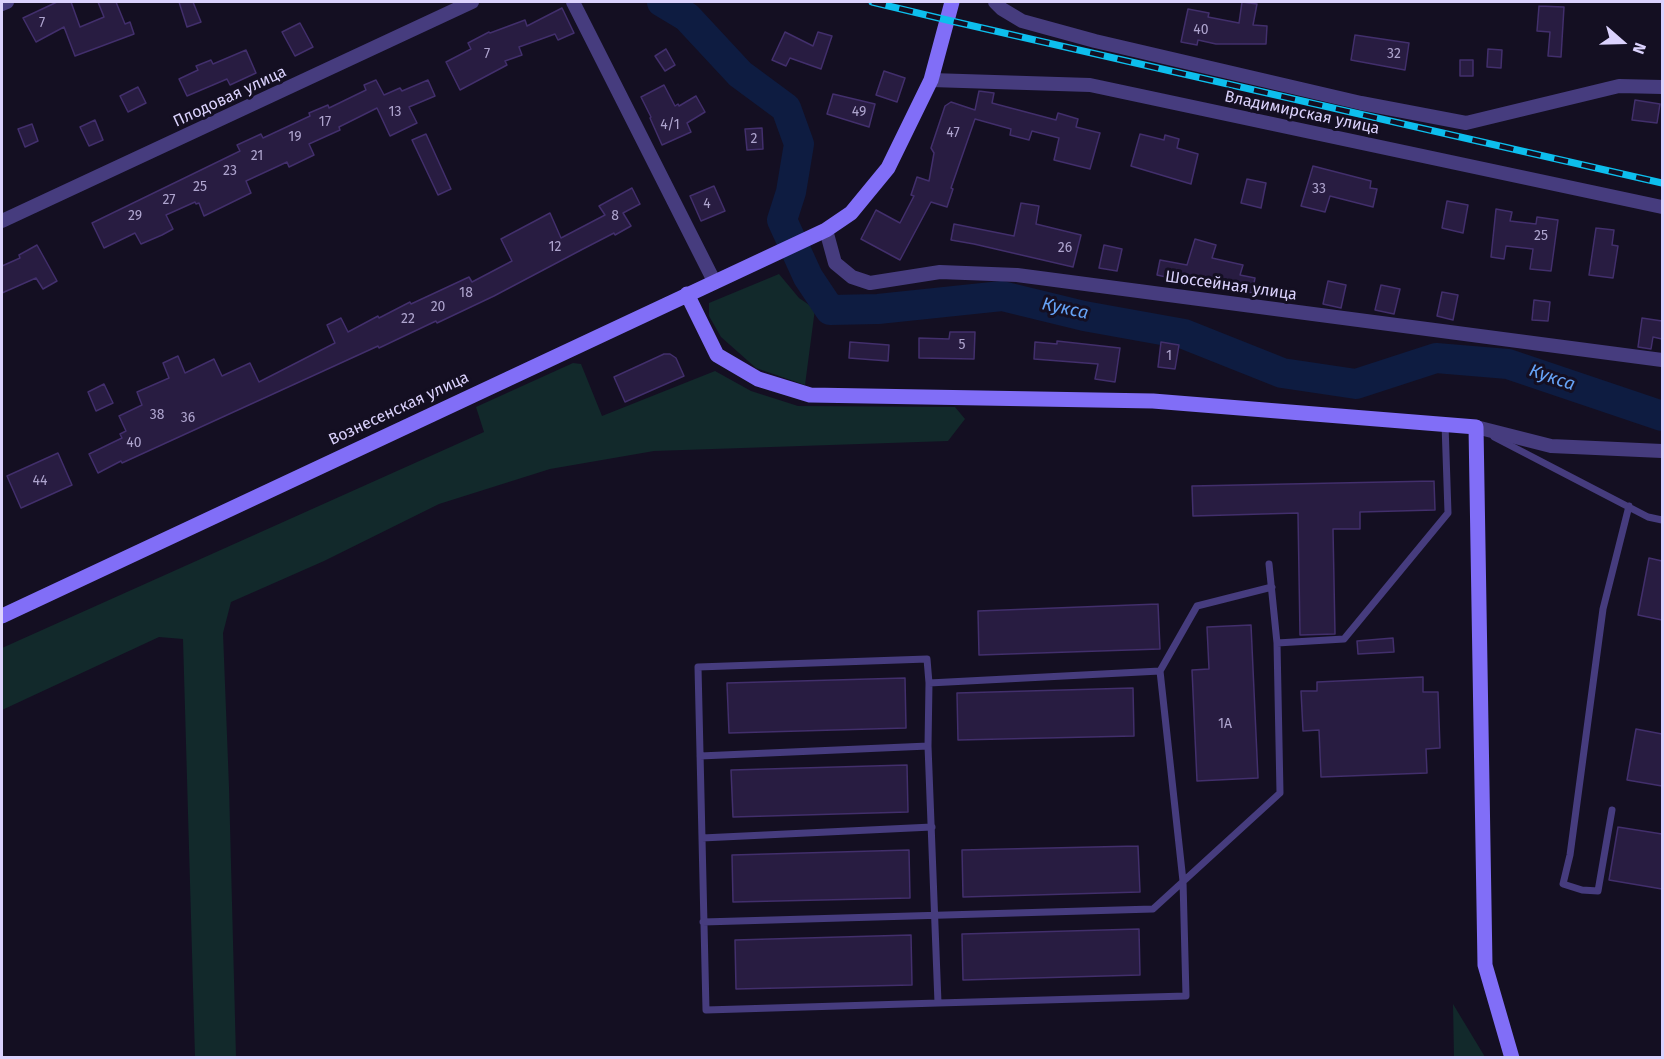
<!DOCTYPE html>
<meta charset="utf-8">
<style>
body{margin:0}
#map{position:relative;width:1664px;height:1059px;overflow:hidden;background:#140f22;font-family:"Fira Sans",sans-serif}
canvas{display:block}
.frame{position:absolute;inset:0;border:3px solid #dbd2fd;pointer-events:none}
.north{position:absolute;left:1592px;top:12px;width:60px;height:60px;-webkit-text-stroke:4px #140f22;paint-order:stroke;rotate:110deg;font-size:16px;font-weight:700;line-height:24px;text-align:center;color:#dbd2fd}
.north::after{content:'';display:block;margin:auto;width:21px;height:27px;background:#dbd2fd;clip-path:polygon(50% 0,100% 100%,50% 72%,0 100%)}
</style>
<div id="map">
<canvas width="1664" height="1059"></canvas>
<div class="frame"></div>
<div class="north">N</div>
</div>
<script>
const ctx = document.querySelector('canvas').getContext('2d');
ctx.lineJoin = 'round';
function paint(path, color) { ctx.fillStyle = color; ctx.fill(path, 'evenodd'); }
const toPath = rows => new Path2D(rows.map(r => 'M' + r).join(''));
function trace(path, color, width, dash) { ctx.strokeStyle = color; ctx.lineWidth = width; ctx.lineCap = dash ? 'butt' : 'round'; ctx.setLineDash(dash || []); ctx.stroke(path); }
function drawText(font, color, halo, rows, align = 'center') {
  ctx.font = font + ' "Fira Sans",sans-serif'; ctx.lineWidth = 6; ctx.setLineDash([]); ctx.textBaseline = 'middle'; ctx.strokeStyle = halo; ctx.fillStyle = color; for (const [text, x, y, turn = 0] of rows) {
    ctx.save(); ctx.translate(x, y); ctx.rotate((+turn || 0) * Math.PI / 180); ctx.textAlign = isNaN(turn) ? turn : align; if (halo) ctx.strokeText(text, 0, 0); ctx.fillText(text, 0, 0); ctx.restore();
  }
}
paint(toPath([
 [779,274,799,298,815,309,805,385,756,368,721,337,709,316,709,303],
 [573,363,581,364,602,416,715,371,751,391,798,406,955,407,965,419,948,441,654,451,550,469,439,504,324,561,231,602,223,633,229,787,236,1057,195,1057,183,639,159,637,2,710,2,648,484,432,476,407],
 [1453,1004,1485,1057,1454,1057]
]), '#12292b');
trace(toPath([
 [662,2,687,17,740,74,786,108,799,144,791,192,782,220,808,277,830,310,878,309,1002,296,1084,316,1184,334,1282,373,1356,384,1436,358,1508,364,1662,416]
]), '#0e1c41', 30);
const building = toPath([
 [57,2,71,2,80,27,104,17,98,2,116,2,125,24,130,22,134,34,75,56,64,27,36,42,23,18,57,2],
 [179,2,193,2,201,22,187,27,179,2],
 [1242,2,1257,4,1253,25,1267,26,1266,44,1216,44,1198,40,1197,45,1181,42,1188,9,1209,13,1208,17,1239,23,1242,2],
 [1539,6,1564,7,1561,57,1548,56,1550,32,1537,31,1539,6],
 [562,8,574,33,558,40,555,34,519,47,522,55,505,61,507,65,460,90,446,62,471,49,468,43,489,32,490,33,525,20,527,26,562,8],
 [300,23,313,47,295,56,282,32,300,23],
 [785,32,813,46,818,32,832,36,821,69,790,58,786,66,772,60,785,32],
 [1355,35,1409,43,1405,70,1351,60,1355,35],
 [666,49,675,65,665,71,655,56,666,49],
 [1488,49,1502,50,1501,68,1487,67,1488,49],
 [246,50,256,73,230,85,227,79,187,96,179,79,198,70,196,66,211,60,213,64,246,50],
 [1460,60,1473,60,1473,76,1460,76,1460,60],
 [884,71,905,78,897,102,876,95,884,71],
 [376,80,384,95,400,88,402,91,428,80,435,96,409,107,417,123,390,136,377,108,339,127,340,130,309,144,314,155,289,167,287,162,246,181,251,193,204,216,199,203,196,204,195,202,166,215,173,229,162,235,141,244,135,233,104,248,92,223,240,151,237,145,261,134,263,138,310,116,309,113,328,105,329,108,366,90,364,85,376,80],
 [664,85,675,106,678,104,679,106,696,96,705,112,687,123,691,132,662,145,650,118,651,117,641,97,664,85],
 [138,87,146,103,128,112,120,96,138,87],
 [979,91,994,93,992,103,1056,120,1058,113,1078,119,1076,127,1100,133,1090,169,1054,160,1059,138,1032,131,1029,140,1010,135,1011,129,975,119,951,188,953,189,947,207,931,202,900,260,861,239,876,210,900,223,914,196,911,195,917,177,929,181,934,153,931,148,945,106,951,102,975,110,979,91],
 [833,94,875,104,869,127,827,114,833,94],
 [1635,100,1660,104,1657,123,1632,120,1635,100],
 [95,120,103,140,89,146,80,127,95,120],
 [32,124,38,141,25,147,18,129,32,124],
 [762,128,763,149,747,150,745,129,762,128],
 [426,134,451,189,438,195,412,140,426,134],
 [1140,134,1164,140,1165,135,1179,139,1177,148,1198,154,1191,184,1131,166,1140,134],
 [1313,166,1371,181,1370,188,1377,189,1373,207,1330,196,1325,212,1301,206,1313,166],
 [1247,179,1266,183,1261,208,1241,203,1247,179],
 [714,186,725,211,701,221,690,196,714,186],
 [632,188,640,204,623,213,631,226,615,235,614,233,583,249,494,296,437,323,436,321,379,348,378,346,122,463,121,461,98,473,89,454,122,438,120,434,126,431,119,416,142,405,137,392,169,378,163,363,178,356,185,373,214,359,222,376,250,363,259,382,335,343,327,325,341,318,348,332,378,316,379,318,410,302,411,304,469,277,472,282,512,261,501,239,550,213,561,238,605,215,599,206,632,188],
 [1447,201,1468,205,1463,233,1442,228,1447,201],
 [1021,203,1039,206,1036,224,1081,235,1073,267,974,244,951,240,954,224,1014,236,1021,203],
 [1496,209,1512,212,1510,221,1536,224,1537,217,1558,220,1551,271,1530,269,1533,249,1506,246,1504,259,1491,257,1496,209],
 [1596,228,1614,230,1612,245,1618,246,1613,278,1589,275,1596,228],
 [1195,239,1216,245,1212,258,1243,265,1240,275,1255,278,1252,293,1206,282,1206,286,1157,275,1160,260,1187,265,1195,239],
 [37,245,57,281,43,289,36,278,2,293,2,266,20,258,19,255,37,245],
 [1104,245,1122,249,1117,271,1099,268,1104,245],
 [1328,281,1346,285,1341,308,1323,304,1328,281],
 [1381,285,1400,289,1394,314,1375,310,1381,285],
 [1442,292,1458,295,1453,320,1437,316,1442,292],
 [1534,300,1550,302,1548,321,1532,320,1534,300],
 [1642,318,1662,321,1662,339,1653,337,1651,349,1638,347,1642,318],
 [950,332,975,332,974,359,919,358,919,338,949,339,950,332],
 [1057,341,1120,348,1115,382,1095,379,1098,364,1034,359,1035,342,1057,344,1057,341],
 [850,342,889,345,888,361,849,358,850,342],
 [1161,342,1179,345,1175,369,1158,367,1161,342],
 [664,354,670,354,676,358,684,376,625,402,614,377,664,354],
 [104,384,113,403,96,411,88,392,104,384],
 [58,453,72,485,21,508,7,476,58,453],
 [1434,481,1435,510,1360,512,1360,529,1333,529,1335,634,1300,635,1298,513,1193,516,1192,486,1434,481],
 [1649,558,1662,561,1662,620,1638,615,1649,558],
 [1158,604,1160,649,979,655,978,611,1158,604],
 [1251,625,1258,778,1197,781,1192,670,1209,669,1207,627,1251,625],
 [1393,638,1394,652,1358,654,1357,641,1393,638],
 [1423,677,1423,692,1438,692,1440,748,1426,749,1427,773,1321,777,1319,730,1303,731,1301,691,1317,691,1317,682,1423,677],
 [905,678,906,728,729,733,727,683,905,678],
 [1133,688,1134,736,958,740,957,693,1133,688],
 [1636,729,1662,734,1662,786,1627,780,1636,729],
 [907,765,908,812,733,817,731,770,907,765],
 [1618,827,1662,834,1662,889,1609,880,1618,827],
 [1138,846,1140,892,963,897,962,850,1138,846],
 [909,850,910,898,733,902,732,855,909,850],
 [1139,929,1140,975,963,980,962,934,1139,929],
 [911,935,912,985,736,989,735,940,911,935]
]);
paint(building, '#281c41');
trace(building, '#422f6c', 1.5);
trace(toPath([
 [1494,437,1648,517,1662,520],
 [1277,643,1344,639,1448,513,1445,424],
 [929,683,1160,671],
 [700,756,928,746],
 [1612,810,1598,891,1582,890,1563,884,1570,855,1603,609,1629,506],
 [702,838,932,827],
 [703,922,1153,909,1280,793,1277,643,1269,564],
 [938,1003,928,746,929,683,927,659,698,667,706,1010,938,1003,1186,996,1183,881,1160,671,1197,606,1272,587]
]), '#463c7e', 7);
trace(toPath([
 [573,2,714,281],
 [995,2,1002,9,1022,21,1095,41,1361,103,1466,123,1619,86,1662,87],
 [2,4,7,2],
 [931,80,1090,85,1662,207],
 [2,221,472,2],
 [826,230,835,263,852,277,870,283,940,272,1017,275,1662,360],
 [1476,427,1551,446,1662,451]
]), '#463c7e', 14);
trace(toPath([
 [687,294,717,355,758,379,810,395,1153,401,1476,427,1485,965,1512,1058],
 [2,616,826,230,851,213,888,168,931,80,952,2]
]), '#816ef7', 15);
const rail = toPath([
 [872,2,947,20,1662,183]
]);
trace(rail, '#0dbeed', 7);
trace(rail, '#140f22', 4.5, [14]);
drawText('14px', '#aea4ce', null, [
 ["7",42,23],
 ["40",1201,30],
 ["7",487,54],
 ["32",1394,54],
 ["13",395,112],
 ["49",859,112],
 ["17",325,122],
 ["4/1",670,125],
 ["47",953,133],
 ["19",295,137],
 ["2",754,139],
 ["21",257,156],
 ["23",230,171],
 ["25",200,187],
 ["33",1319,189],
 ["27",169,200],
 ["4",707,204],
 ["29",135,216],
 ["8",615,216],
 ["25",1541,236],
 ["12",555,247],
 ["26",1065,248],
 ["18",466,293],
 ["20",438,307],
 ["22",408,319],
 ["5",962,345],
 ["1",1169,356],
 ["38",157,415],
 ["36",188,418],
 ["40",134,443],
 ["44",40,481],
 ["1А",1225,724]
]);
drawText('16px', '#dbd2fd', '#140f22', [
 ["Плодовая улица",230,97,-25],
 ["Владимирская улица",1302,113,12],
 ["Шоссейная улица",1231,286,8],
 ["Вознесенская улица",399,409,-25]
]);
drawText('italic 18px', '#66a3f7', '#140f22', [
 ["Кукса",1065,309,12],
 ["Кукса",1552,378,19]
]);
</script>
